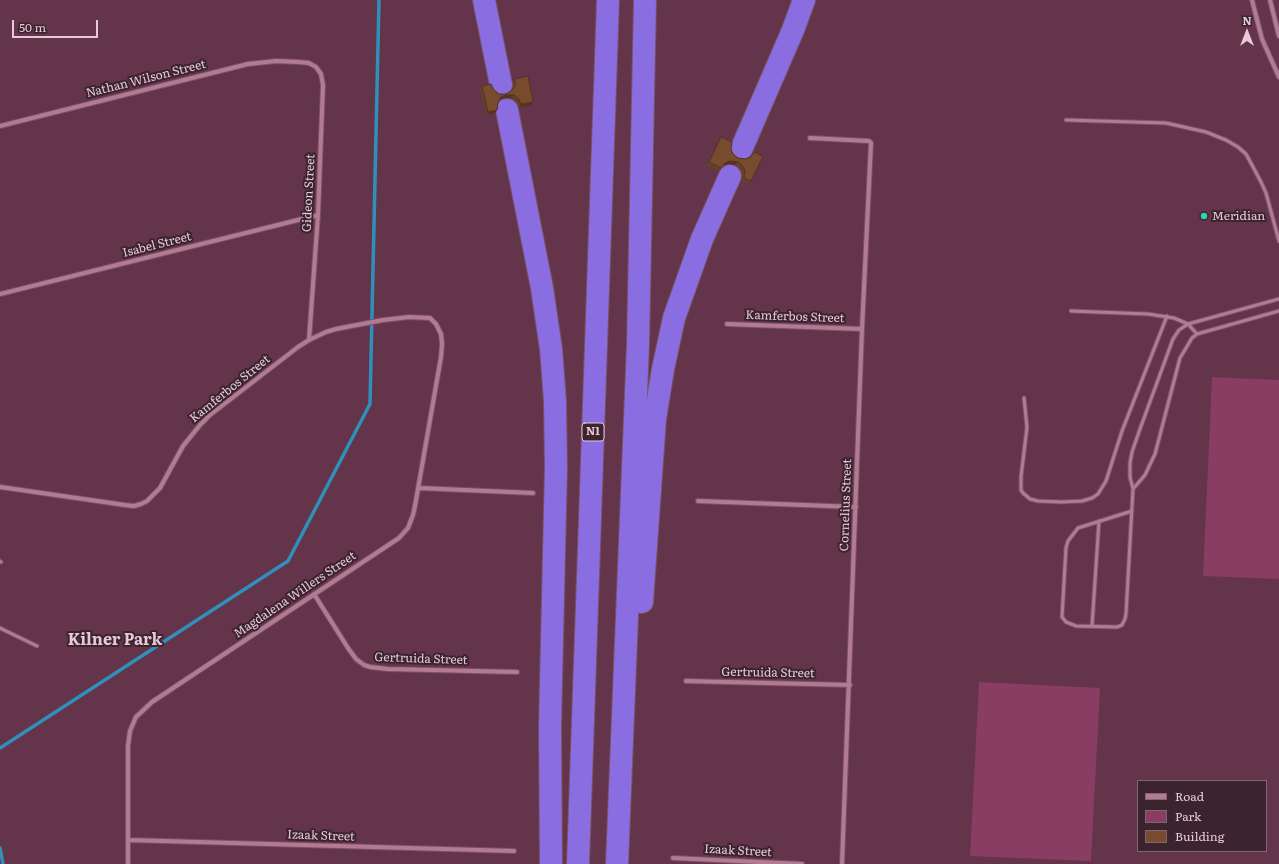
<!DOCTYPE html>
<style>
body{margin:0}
#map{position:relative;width:1279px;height:864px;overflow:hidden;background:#64344a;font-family:Literata,serif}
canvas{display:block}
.legend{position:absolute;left:1137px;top:780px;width:130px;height:72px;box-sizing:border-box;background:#3b242e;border:1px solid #806671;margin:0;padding:5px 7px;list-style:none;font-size:12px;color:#e7c8d5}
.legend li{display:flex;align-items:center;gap:8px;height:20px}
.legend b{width:20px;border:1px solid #806671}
.north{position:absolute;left:1227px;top:12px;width:40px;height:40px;-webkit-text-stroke:3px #3b242e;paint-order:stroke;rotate:0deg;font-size:11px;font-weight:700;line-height:16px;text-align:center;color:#e7c8d5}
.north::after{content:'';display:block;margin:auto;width:14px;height:18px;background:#e7c8d5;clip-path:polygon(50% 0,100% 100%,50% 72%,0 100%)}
.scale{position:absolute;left:12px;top:20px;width:86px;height:18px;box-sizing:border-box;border:2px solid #e7c8d5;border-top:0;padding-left:5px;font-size:12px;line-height:14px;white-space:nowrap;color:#e7c8d5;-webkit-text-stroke:3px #3b242e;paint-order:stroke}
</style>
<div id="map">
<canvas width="1279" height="864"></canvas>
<ul class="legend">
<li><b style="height:5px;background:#b27b93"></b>Road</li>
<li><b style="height:11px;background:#893d62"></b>Park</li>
<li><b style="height:11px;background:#784a2e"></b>Building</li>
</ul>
<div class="north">N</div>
<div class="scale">50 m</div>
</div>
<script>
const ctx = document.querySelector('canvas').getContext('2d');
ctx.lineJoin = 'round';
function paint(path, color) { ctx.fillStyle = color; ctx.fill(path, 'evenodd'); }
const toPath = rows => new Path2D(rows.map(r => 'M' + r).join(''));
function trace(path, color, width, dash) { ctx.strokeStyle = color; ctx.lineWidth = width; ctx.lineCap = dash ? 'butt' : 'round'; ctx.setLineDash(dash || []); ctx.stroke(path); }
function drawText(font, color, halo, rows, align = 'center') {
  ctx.font = font + ' Literata,serif'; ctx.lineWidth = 4; ctx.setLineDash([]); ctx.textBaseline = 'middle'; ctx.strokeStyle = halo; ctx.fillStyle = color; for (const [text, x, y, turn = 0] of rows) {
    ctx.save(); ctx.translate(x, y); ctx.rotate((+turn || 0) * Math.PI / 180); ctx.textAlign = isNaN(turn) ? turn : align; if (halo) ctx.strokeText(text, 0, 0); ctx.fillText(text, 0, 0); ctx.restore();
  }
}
paint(toPath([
 [1212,377,1279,380,1279,579,1203,576],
 [979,682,1100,688,1091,861,970,856]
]), '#893d62');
trace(toPath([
 [0,748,288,561,370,404,379,0],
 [0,848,3,864]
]), '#3090ba', 3.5);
const service = toPath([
 [1066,120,1166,123,1206,132,1226,140,1238,147,1246,154,1252,165,1261,182,1266,193,1279,241],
 [1071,311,1148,314,1174,318,1188,324,1197,334],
 [1024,398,1027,427,1021,477,1021,490,1023,493,1030,499,1038,501,1061,502,1082,501,1092,498,1098,494,1106,481,1122,431,1167,316],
 [1133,489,1145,475,1155,454,1180,358,1192,338,1197,334,1279,311],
 [1132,511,1078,528,1068,541,1066,548,1062,617,1066,622,1076,626,1117,627,1122,625,1125,619,1126,614,1133,489,1130,477,1130,463,1132,452,1140,429,1173,339,1179,330,1188,324,1279,299],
 [0,561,1,562],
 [1092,626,1099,521],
 [0,628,37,646]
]);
const minor = toPath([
 [1252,0,1262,39,1279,77],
 [1270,0,1279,36],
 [0,126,248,64,276,61,299,62,309,63,316,67,321,74,323,85,318,215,309,340],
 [810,138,869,141,871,143,862,329,842,864],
 [0,294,318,215],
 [727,324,862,329],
 [0,487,125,505,134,506,141,504,147,501,160,488,183,446,200,425,210,415,298,347,309,340,326,332,336,329,383,320,409,317,430,318,436,324,441,334,442,344,441,357,415,506,413,515,408,528,399,538,152,702,136,717,130,731,128,746,128,864],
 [418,488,533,493],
 [698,501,856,507],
 [314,594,348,648,356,659,364,665,370,667,388,669,517,672],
 [686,681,850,685],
 [128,840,514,851],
 [673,858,802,864]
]);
const motorway = toPath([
 [484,0,501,85],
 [507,110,542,288,551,349,555,401,556,468,550,726,551,864],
 [741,150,793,30,804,0],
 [642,602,655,419,663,369,674,318,702,239,730,176],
 [578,864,608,0],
 [617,864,638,344,645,0]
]);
trace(service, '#7a5265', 5);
trace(minor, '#7a5265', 6);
trace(motorway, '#7a5265', 24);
trace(service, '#b27b93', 3);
trace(minor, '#b27b93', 4);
trace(motorway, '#896de1', 22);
paint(toPath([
 [515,79,533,102,531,105,519,107,517,102,511,98,504,98,499,100,498,103,497,110,495,113,486,115,480,89,482,86,494,90,499,94,506,94,511,91,513,89,513,82],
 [721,137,731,149,733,154,738,158,745,159,750,157,751,181,749,184,741,181,742,174,740,168,735,165,728,164,722,166,719,171,707,165,719,140]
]), '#674028');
paint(toPath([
 [506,95,514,95,511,98,504,98,499,100,501,97],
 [533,102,531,105,519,107,521,104],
 [497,110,495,113,486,115,488,112],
 [730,161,738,162,735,165,728,164,722,166,719,171,725,163]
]), '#543420');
const building = toPath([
 [528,76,533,102,521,104,519,99,514,95,506,95,501,97,498,102,497,110,488,112,482,86,491,84,494,90,499,94,506,94,511,91,515,86,515,79,528,76],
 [721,137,732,142,731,149,733,154,738,158,745,159,750,157,754,152,763,156,751,181,744,178,745,171,742,165,738,162,730,161,725,163,721,168,709,162,721,137]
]);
paint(building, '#784a2e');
trace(building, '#543420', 1);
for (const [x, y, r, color] of [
 [1204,216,4,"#2ad5ac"]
]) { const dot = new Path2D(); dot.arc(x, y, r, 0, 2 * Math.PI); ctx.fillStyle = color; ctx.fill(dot); trace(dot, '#3b242e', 1.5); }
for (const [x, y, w] of [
 [593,432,22]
]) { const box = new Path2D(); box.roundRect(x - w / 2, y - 9, w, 18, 3); ctx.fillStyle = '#3b242e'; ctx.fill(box); trace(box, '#e7c8d5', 1); }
drawText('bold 11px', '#e7c8d5', null, [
 ["N1",593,432]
]);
drawText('12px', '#e7c8d5', '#3b242e', [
 ["Nathan Wilson Street",146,79,-14],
 ["Gideon Street",309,193,-87],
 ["Isabel Street",157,245,-14],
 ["Kamferbos Street",795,317,2],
 ["Kamferbos Street",230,389,-39],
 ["Cornelius Street",846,505,-88],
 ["Magdalena Willers Street",295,595,-34],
 ["Gertruida Street",421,659,2],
 ["Gertruida Street",768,673,1],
 ["Izaak Street",321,836,2],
 ["Izaak Street",738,851,3]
]);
drawText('12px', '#e7c8d5', '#3b242e', [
 ["Meridian",1212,216]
], 'left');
drawText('bold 16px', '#e7c8d5', '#3b242e', [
 ["Kilner Park",115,640]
]);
</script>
